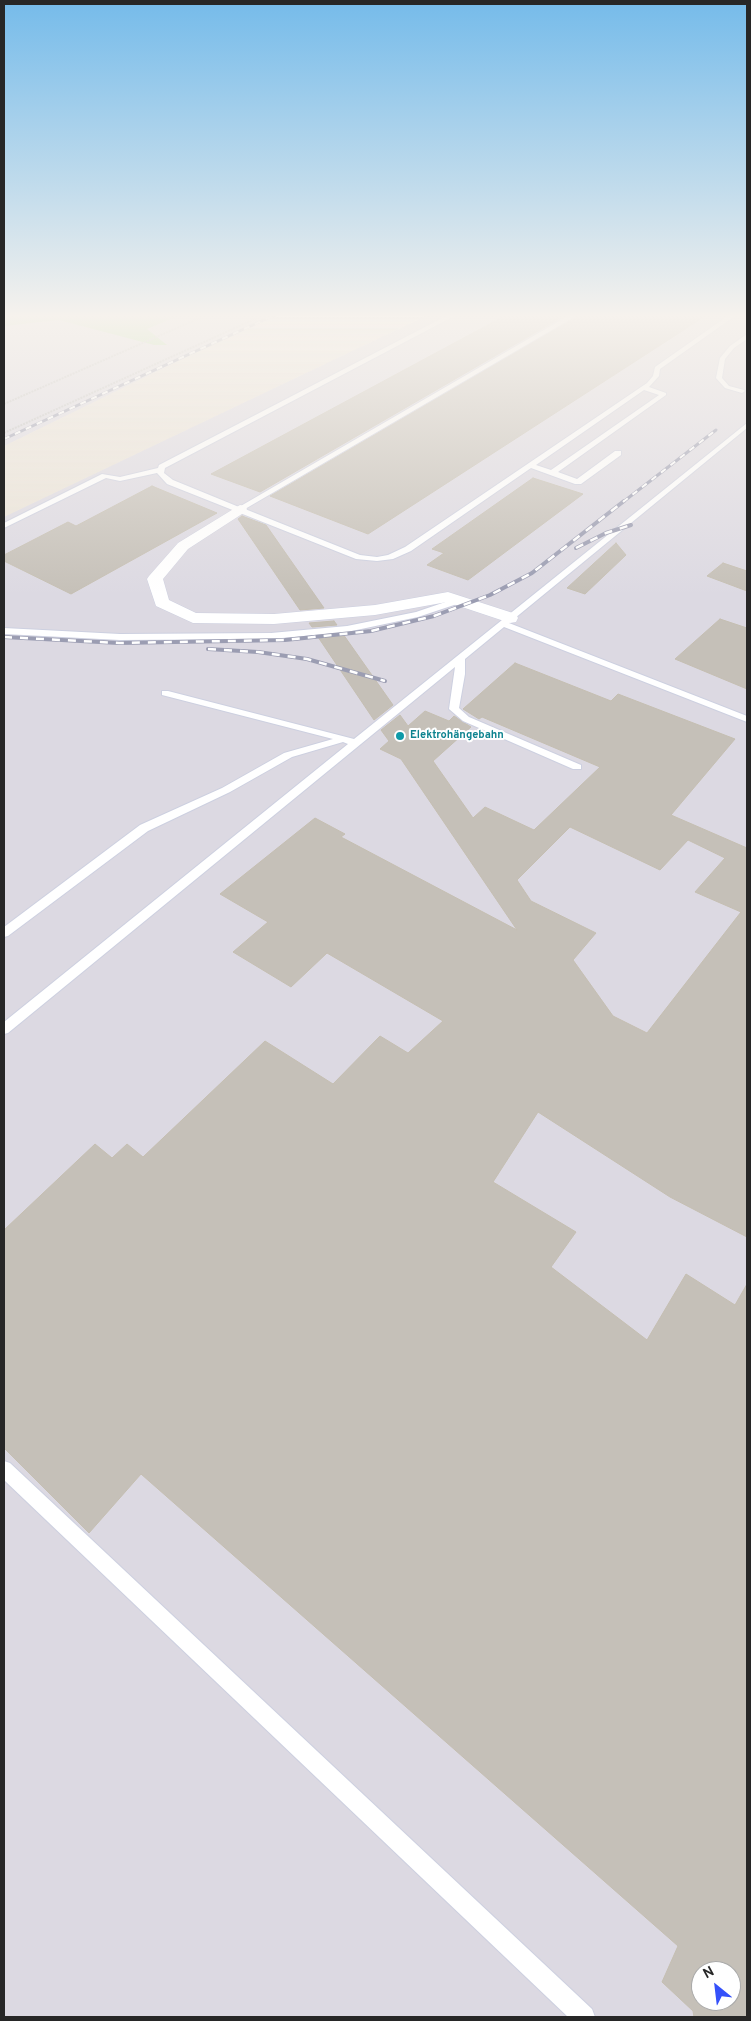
<!DOCTYPE html>
<meta charset="utf-8">
<style>
body{margin:0}
#map{position:relative;width:751px;height:2021px;overflow:hidden;background:#eae3d8;font-family:Overpass,sans-serif}
canvas{display:block}
.frame{position:absolute;inset:0;border:5px solid #272727;pointer-events:none}
.north{position:absolute;left:691px;top:1961px;width:50px;height:50px;box-sizing:border-box;background:#fff;border:1px solid #a9a9a9;border-radius:50%;rotate:331deg;font-size:14px;font-weight:700;line-height:20px;text-align:center;color:#272727}
.north::after{content:'';display:block;margin:auto;width:18px;height:22px;background:#3551fa;clip-path:polygon(50% 0,100% 100%,50% 72%,0 100%)}
</style>
<div id="map">
<canvas width="751" height="2021"></canvas>
<div class="frame"></div>
<div class="north">N</div>
</div>
<script>
const ctx = document.querySelector('canvas').getContext('2d');
ctx.lineJoin = 'round';
function paint(path, color) { ctx.fillStyle = color; ctx.fill(path, 'evenodd'); }
const toPath = rows => new Path2D(rows.map(r => 'M' + r).join(''));
function trace(path, color, width, dash) { ctx.strokeStyle = color; ctx.lineWidth = width; ctx.lineCap = dash ? 'butt' : 'round'; ctx.setLineDash(dash || []); ctx.stroke(path); }
function drawText(font, color, halo, rows, align = 'center') {
  ctx.font = font + ' Overpass,sans-serif'; ctx.lineWidth = 4; ctx.setLineDash([]); ctx.textBaseline = 'middle'; ctx.strokeStyle = halo; ctx.fillStyle = color; for (const [text, x, y, turn = 0] of rows) {
    ctx.save(); ctx.translate(x, y); ctx.rotate((+turn || 0) * Math.PI / 180); ctx.textAlign = isNaN(turn) ? turn : align; if (halo) ctx.strokeText(text, 0, 0); ctx.fillText(text, 0, 0); ctx.restore();
  }
}
paint(toPath([
 [4,313,276,313,4,446],
 [432,313,747,313,747,2017,4,2017,4,517],
 [701,1971,731,1971,731,2001,701,2001]
]), '#dcd9e2');
paint(toPath([
 [4,313,185,313,147,329,167,345,154,345,59,320,4,326]
]), '#aae193');
const building = toPath([
 [510,313,569,313,260,492,211,474,510,313],
 [583,313,710,313,368,534,270,496,583,313],
 [533,478,583,494,468,580,427,565,444,553,432,549,533,478],
 [152,486,217,513,71,594,4,561,4,555,68,522,76,526,152,486],
 [242,516,266,525,324,608,300,610,238,519,242,516],
 [616,543,626,555,585,594,567,588,616,543],
 [723,563,747,571,747,591,707,576,723,563],
 [720,619,747,628,747,689,675,659,720,619],
 [334,621,337,625,312,627,309,623,334,621],
 [343,634,393,705,374,720,318,637,343,634],
 [515,663,611,701,618,694,735,739,671,815,747,848,747,1237,670,1197,538,1112,493,1182,576,1232,551,1267,647,1340,686,1274,735,1305,747,1284,747,2017,694,2017,693,2011,662,1982,678,1946,141,1474,89,1533,4,1448,4,1230,95,1144,112,1158,127,1144,143,1157,265,1041,333,1084,380,1036,408,1053,443,1021,327,953,291,987,233,952,268,922,220,894,315,818,345,834,341,837,517,930,401,759,380,749,389,741,381,730,400,715,408,726,425,711,449,721,454,716,471,727,433,761,473,818,485,807,534,830,600,767,482,717,479,719,463,709,515,663],
 [570,827,660,870,688,840,725,858,695,892,741,912,647,1033,613,1016,573,960,596,933,531,901,517,880,570,827],
 [701,1971,731,1971,731,2001,701,2001,701,1971]
]);
paint(building, '#c5c0b8');
trace(building, '#c5bfb2', 1);
const lane = toPath([
 [452,313,460,313,165,468,164,473,173,480,239,507,573,313,581,313,245,509,360,555,377,557,388,555,405,547,647,383,653,376,655,367,732,313,739,313,660,369,659,376,649,387,666,393,666,395,558,472,577,479,615,451,621,451,621,455,581,484,575,484,531,468,411,551,393,559,377,561,356,559,167,484,157,473,120,481,106,478,4,528,4,523,102,474,120,477,158,468,159,465,452,313],
 [644,390,659,395,551,470,536,465,644,390],
 [747,334,747,339,734,348,725,359,722,378,729,386,744,390,745,391,742,393,725,388,716,378,720,358,730,346,747,334],
 [747,423,747,428,509,623,747,716,747,722,504,627,465,659,465,674,459,708,469,717,581,765,581,769,573,769,463,721,449,709,455,667,8,1033,4,1034,4,1022,348,744,343,742,292,757,230,792,148,831,8,936,4,937,4,927,140,825,222,788,284,753,333,739,162,695,162,691,168,691,354,739,747,423],
 [460,597,463,598,463,602,418,617,347,632,271,639,120,640,4,634,4,628,120,634,271,633,347,626,416,612,460,597],
 [4,1461,10,1463,592,2009,595,2017,568,2017,4,1480,4,1461]
]);
const street = toPath([
 [240,505,245,506,247,509,245,512,188,549,163,579,169,600,196,613,274,614,375,605,448,592,516,614,518,618,516,622,510,623,447,602,375,615,274,624,193,623,156,606,147,579,149,576,178,543,240,505]
]);
trace(lane, '#cdd0e0', 2);
trace(street, '#cdd0e0', 1);
trace(toPath([
 [4,404,211,313],
 [4,433,268,313]
]), '#c3c3c3', 2, [2, 1]);
paint(lane, '#fff');
paint(street, '#fff');
const railFar1 = toPath([
 [4,439,279,313],
 [623,502,716,430]
]);
const rail = toPath([
 [576,548,606,533,631,525],
 [4,637,119,643,285,640,371,631,434,616,490,595,532,573,624,501],
 [208,649,258,652,307,659,385,681]
]);
trace(railFar1, '#9b9db2', 3);
trace(rail, '#9b9db2', 4);
trace(railFar1, '#fff', 2, [6]);
trace(rail, '#fff', 2.5, [8]);
const sky = ctx.createLinearGradient(0, 0, 0, 596);
sky.addColorStop(0, '#75bbea');
sky.addColorStop(0.53, '#f6f2ed');
sky.addColorStop(1, '#f6f2ed00');
ctx.fillStyle = sky;
ctx.fillRect(0, 0, 751, 596);
for (const [x, y, r, color] of [
 [400,736,5,"#0f9aa8"]
]) { const dot = new Path2D(); dot.arc(x, y, r, 0, 2 * Math.PI); ctx.fillStyle = color; ctx.fill(dot); trace(dot, '#fff', 2); }
drawText('bold 11px', '#0d838f', '#fff', [
 ["Elektrohängebahn",410,736]
], 'left');
</script>
